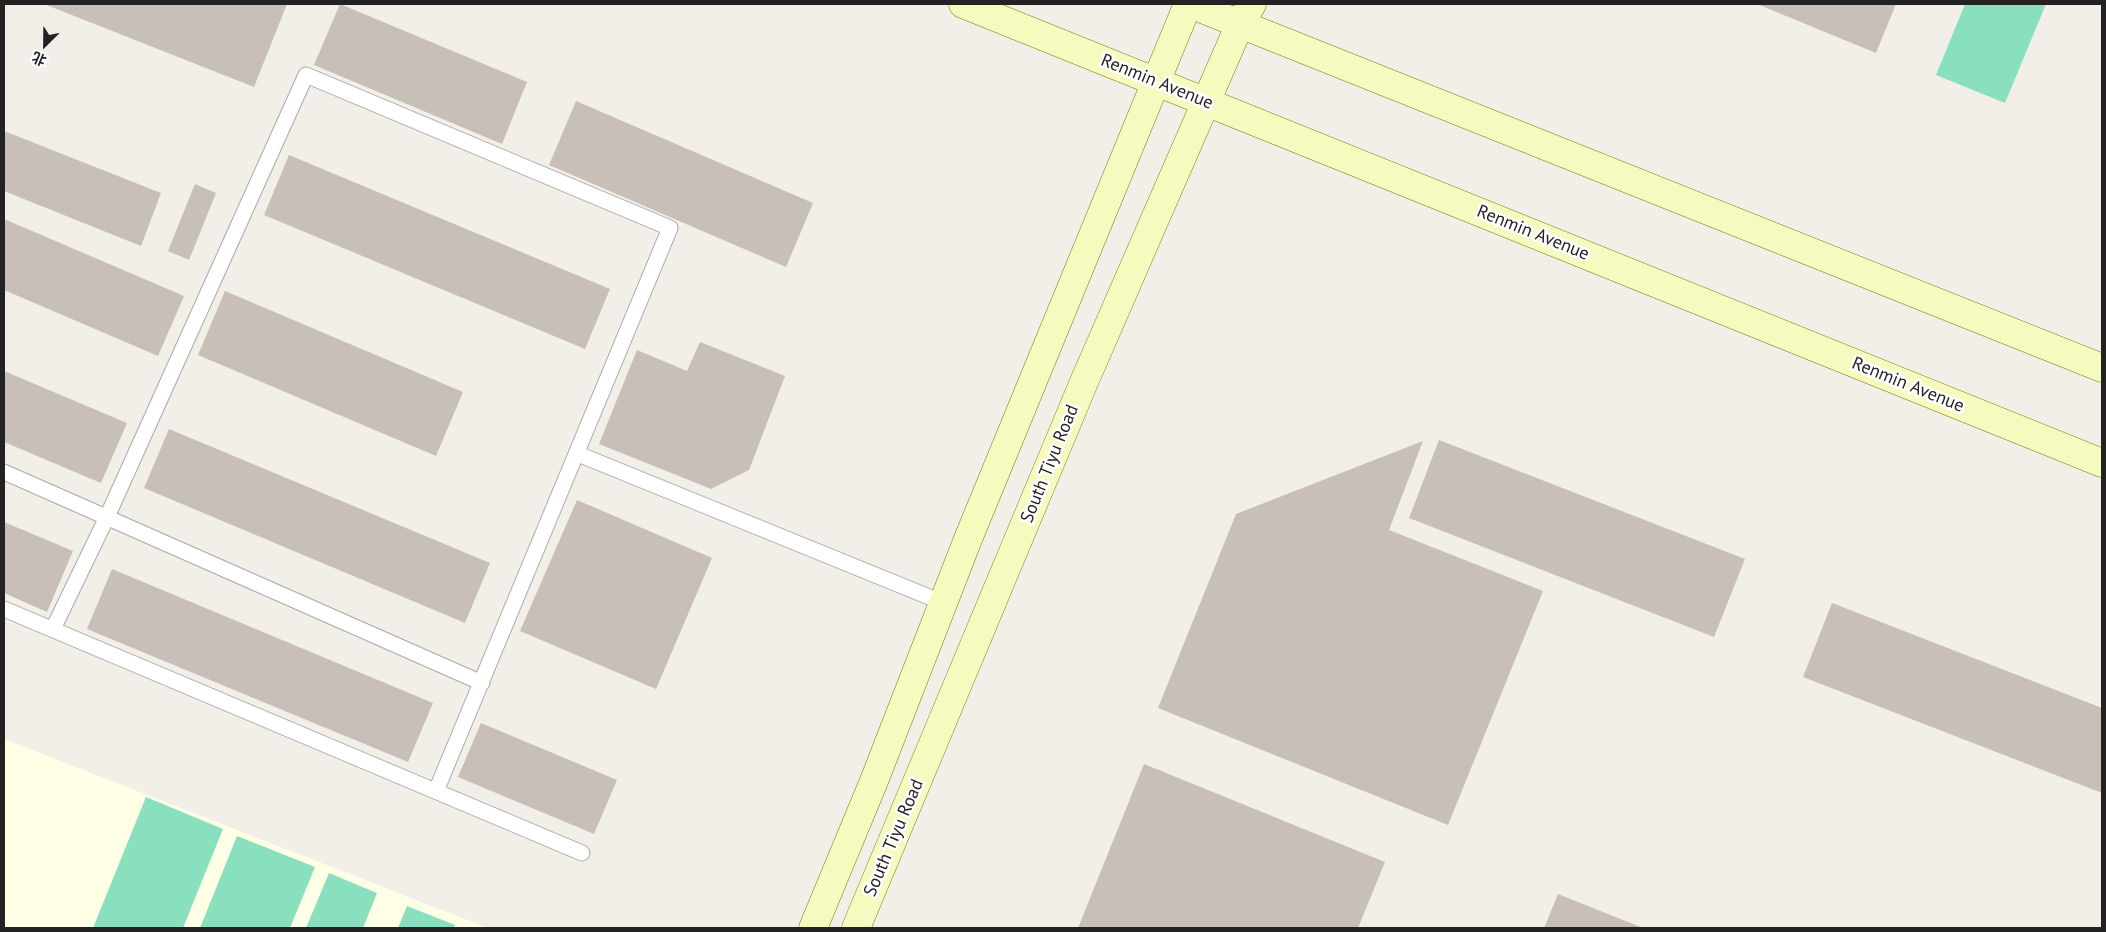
<!DOCTYPE html>
<meta charset="utf-8">
<style>
body{margin:0}
#map{position:relative;width:2106px;height:932px;overflow:hidden;background:#f2efe9;font-family:"PT Sans","Noto Sans SC",sans-serif}
canvas{display:block}
.frame{position:absolute;inset:0;border:5px solid #222;pointer-events:none}
.north{position:absolute;left:20px;top:20px;width:50px;height:50px;-webkit-text-stroke:4px #fff;paint-order:stroke;rotate:203deg;font-size:14px;font-weight:700;line-height:20px;text-align:center;color:#222}
.north::after{content:'';display:block;margin:auto;width:18px;height:22px;background:#222;clip-path:polygon(50% 0,100% 100%,50% 72%,0 100%)}
</style>
<div id="map">
<canvas width="2106" height="932"></canvas>
<div class="frame"></div>
<div class="north">北</div>
</div>
<script>
const ctx = document.querySelector('canvas').getContext('2d');
ctx.lineJoin = 'round';
function paint(path, color) { ctx.fillStyle = color; ctx.fill(path, 'evenodd'); }
const toPath = rows => new Path2D(rows.map(r => 'M' + r).join(''));
function trace(path, color, width, dash) { ctx.strokeStyle = color; ctx.lineWidth = width; ctx.lineCap = dash ? 'butt' : 'round'; ctx.setLineDash(dash || []); ctx.stroke(path); }
function drawText(font, color, halo, rows, align = 'center') {
  ctx.font = font + ' "PT Sans",sans-serif'; ctx.lineWidth = 5; ctx.setLineDash([]); ctx.textBaseline = 'middle'; ctx.strokeStyle = halo; ctx.fillStyle = color; for (const [text, x, y, turn = 0] of rows) {
    ctx.save(); ctx.translate(x, y); ctx.rotate((+turn || 0) * Math.PI / 180); ctx.textAlign = isNaN(turn) ? turn : align; if (halo) ctx.strokeText(text, 0, 0); ctx.fillText(text, 0, 0); ctx.restore();
  }
}
paint(toPath([
 [4,739,488,928,4,928]
]), '#ffffe5');
paint(toPath([
 [1965,4,2046,4,2005,103,1936,75],
 [146,797,223,829,183,928,93,928],
 [237,836,315,867,290,928,200,928],
 [329,873,377,893,363,928,306,928],
 [407,906,455,925,454,928,398,928]
]), '#88e0be');
paint(toPath([
 [44,4,287,4,254,87],
 [340,4,527,82,502,144,314,65],
 [1757,4,1896,4,1876,53],
 [576,101,813,203,786,267,549,165],
 [4,131,161,193,141,246,4,191],
 [289,155,610,289,585,349,264,215],
 [195,184,216,193,189,260,168,251],
 [4,219,184,296,158,356,4,290],
 [225,291,463,392,436,456,198,355],
 [700,342,785,376,749,470,711,489,599,444,637,350,687,371],
 [4,371,127,423,101,483,4,442],
 [169,429,490,563,465,623,144,488],
 [1439,440,1745,559,1714,637,1409,518],
 [1423,441,1389,530,1543,591,1448,825,1158,708,1236,514],
 [577,500,712,558,656,689,520,631],
 [4,522,73,551,47,612,4,593],
 [112,569,433,703,408,762,87,629],
 [1832,603,2102,708,2102,793,1803,677],
 [481,723,617,780,594,834,458,777],
 [1144,764,1385,862,1358,928,1078,928],
 [1558,894,1643,928,1544,928]
]), '#c7bfb8');
const lane = toPath([
 [578,454,944,603],
 [4,472,482,683],
 [4,609,582,853],
 [53,629,107,517,306,75,670,228,436,791]
]);
const secondary = toPath([
 [963,4,2102,463],
 [1190,4,2102,368],
 [813,928,874,781,968,539,1188,4],
 [856,928,1084,382,1240,24,1252,4]
]);
trace(lane, '#a9a9a9', 17);
trace(secondary, '#707d05', 29);
trace(lane, '#fff', 15);
trace(secondary, '#f7fabf', 28);
drawText('18px', '#222', '#fff', [
 ["Renmin Avenue",1157,82,22],
 ["Renmin Avenue",1533,233,22],
 ["Renmin Avenue",1908,385,22],
 ["South Tiyu Road",1050,464,-68],
 ["South Tiyu Road",894,838,-67]
]);
</script>
